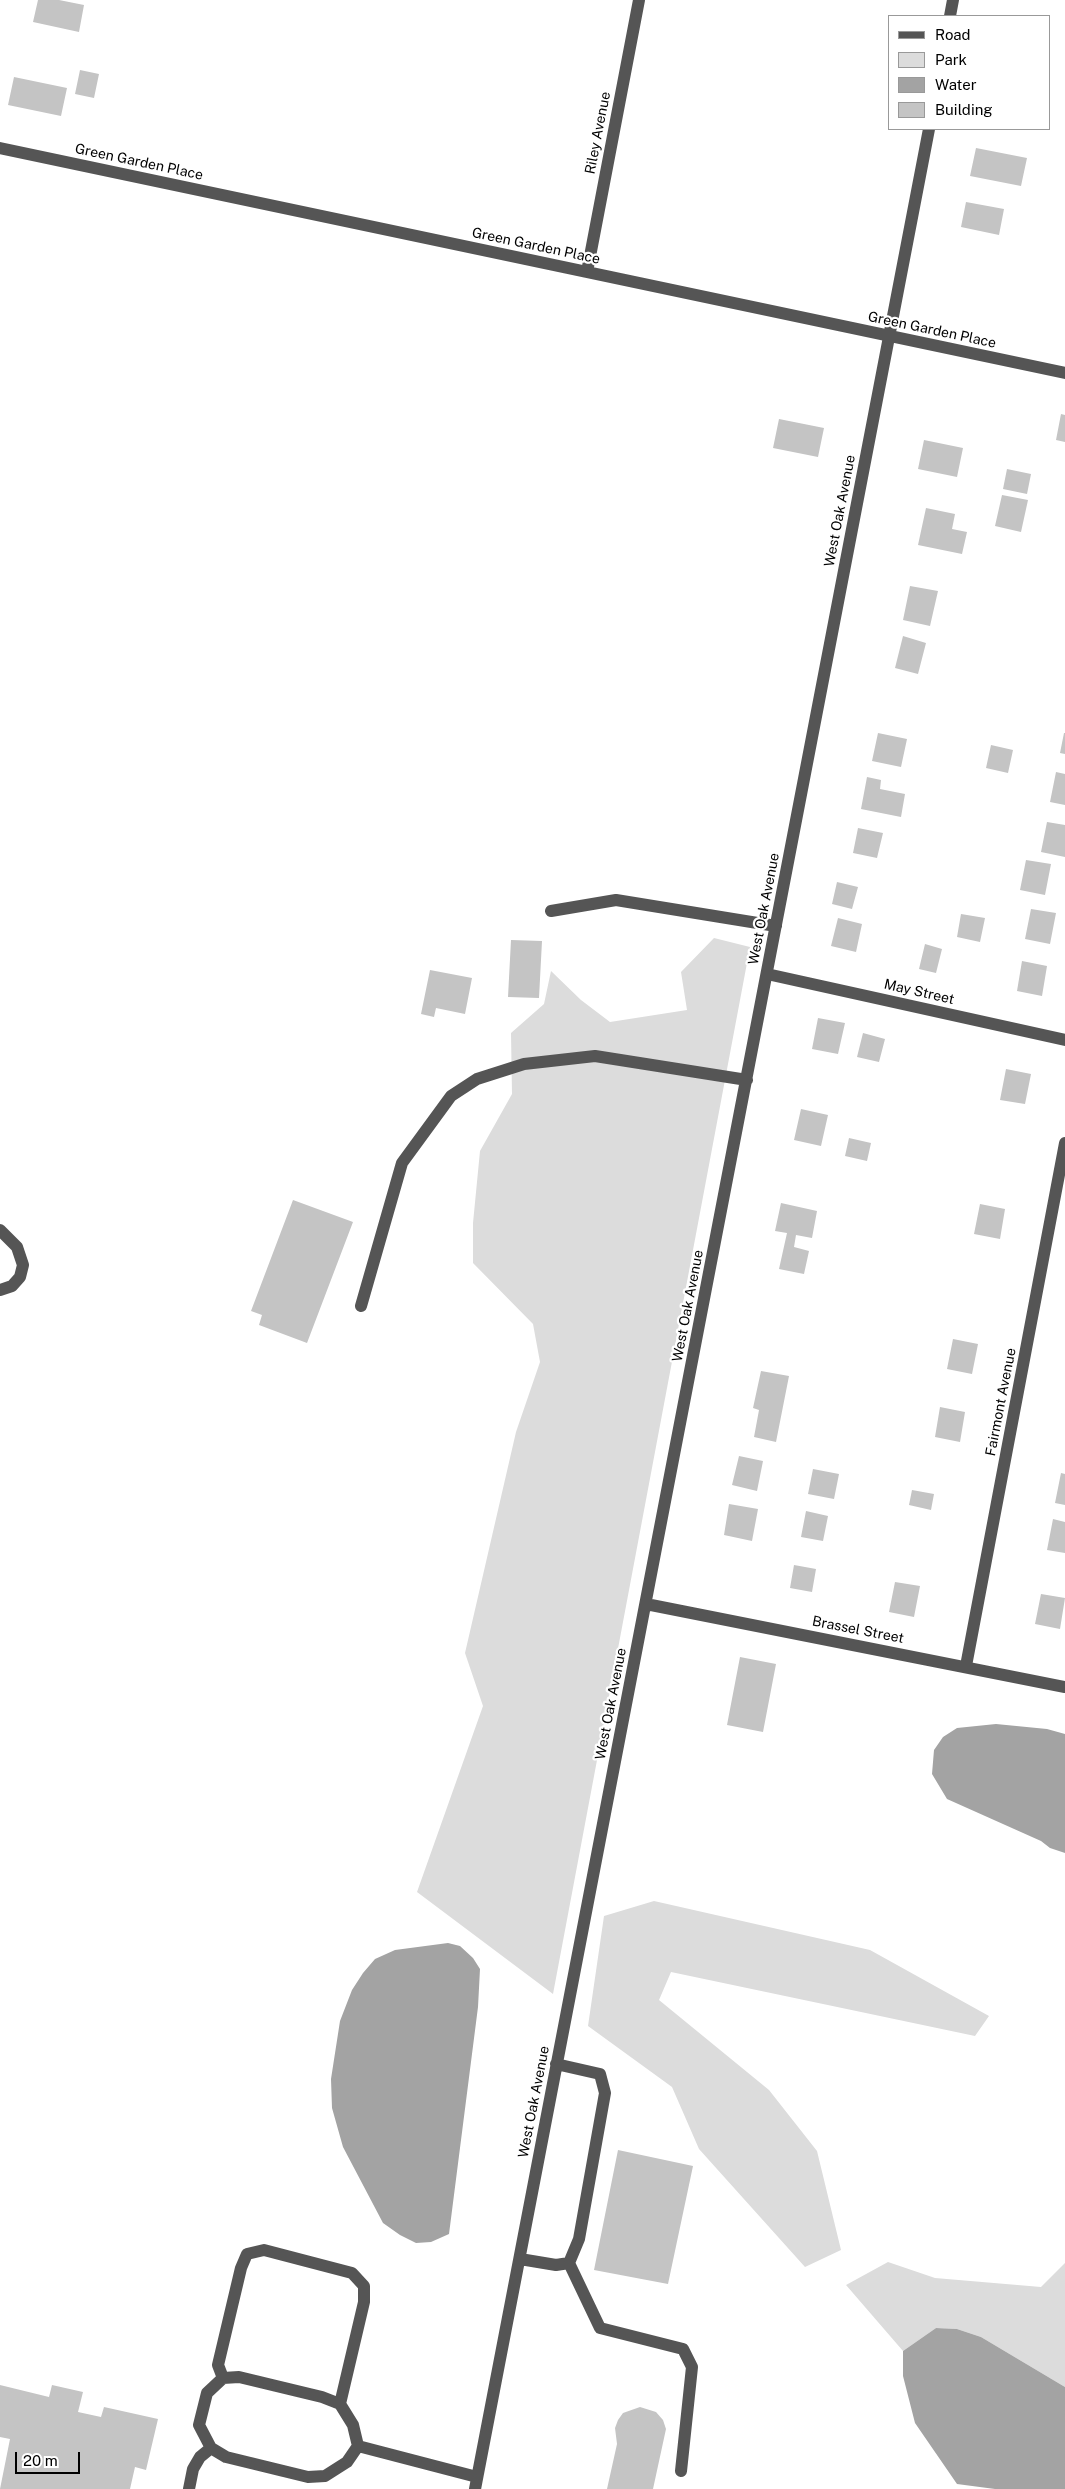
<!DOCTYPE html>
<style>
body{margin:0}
#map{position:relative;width:1065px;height:2489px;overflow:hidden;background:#fff;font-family:"Public Sans",sans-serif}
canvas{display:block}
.legend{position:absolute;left:888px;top:15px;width:162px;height:115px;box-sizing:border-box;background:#fff;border:1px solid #999;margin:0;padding:6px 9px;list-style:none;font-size:15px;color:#000}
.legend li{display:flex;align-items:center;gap:10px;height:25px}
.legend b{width:25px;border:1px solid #999}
.scale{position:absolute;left:15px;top:2452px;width:65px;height:22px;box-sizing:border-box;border:2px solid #000;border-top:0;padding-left:6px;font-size:15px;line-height:18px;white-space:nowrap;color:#000;-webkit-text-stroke:4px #fff;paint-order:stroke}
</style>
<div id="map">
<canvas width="1065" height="2489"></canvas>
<ul class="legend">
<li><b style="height:6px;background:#555"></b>Road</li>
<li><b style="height:14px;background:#dcdcdc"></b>Park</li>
<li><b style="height:14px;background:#a3a3a3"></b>Water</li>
<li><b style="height:14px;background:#c4c4c4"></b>Building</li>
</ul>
<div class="scale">20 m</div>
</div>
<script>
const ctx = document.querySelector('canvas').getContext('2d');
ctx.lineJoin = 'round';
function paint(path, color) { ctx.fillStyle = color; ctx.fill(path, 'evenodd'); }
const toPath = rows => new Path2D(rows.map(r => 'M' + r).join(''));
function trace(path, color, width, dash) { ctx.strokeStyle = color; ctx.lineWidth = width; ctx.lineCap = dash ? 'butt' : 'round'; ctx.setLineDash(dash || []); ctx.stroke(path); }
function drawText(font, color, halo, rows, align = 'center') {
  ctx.font = font + ' "Public Sans",sans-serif'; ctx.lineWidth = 4.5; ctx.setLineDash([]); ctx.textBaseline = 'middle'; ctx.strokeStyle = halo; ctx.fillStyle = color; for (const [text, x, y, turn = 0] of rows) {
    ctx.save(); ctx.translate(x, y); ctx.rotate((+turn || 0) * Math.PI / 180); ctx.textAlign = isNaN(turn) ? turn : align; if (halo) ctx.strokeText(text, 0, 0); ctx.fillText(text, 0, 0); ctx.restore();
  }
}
paint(toPath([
 [714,938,750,947,553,1994,417,1892,483,1706,465,1653,516,1432,540,1362,533,1324,473,1263,473,1223,480,1151,512,1094,511,1033,544,1004,551,971,581,1000,610,1022,687,1010,681,972],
 [654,1901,870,1950,989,2016,975,2036,671,1972,659,2000,769,2090,817,2151,841,2250,805,2267,699,2149,672,2087,588,2026,604,1916],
 [888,2262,935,2278,1041,2287,1065,2263,1065,2387,981,2337,957,2329,936,2328,903,2351,846,2285]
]), '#dcdcdc');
paint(toPath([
 [996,1724,1047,1729,1065,1734,1065,1853,1050,1848,1041,1841,947,1799,932,1774,934,1750,943,1737,957,1728],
 [448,1943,460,1946,473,1958,480,1969,478,2007,449,2234,431,2242,416,2243,400,2235,383,2223,343,2147,332,2108,331,2079,340,2021,352,1990,363,1973,375,1959,395,1950],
 [936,2328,957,2329,981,2337,1065,2387,1065,2489,995,2489,957,2484,915,2423,903,2376,903,2351]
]), '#a3a3a3');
paint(toPath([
 [38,0,59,0,84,5,79,32,33,22],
 [80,70,99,74,94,98,75,94],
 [14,77,67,88,61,116,8,105],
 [976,148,1027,158,1021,186,970,176],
 [966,202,1004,209,999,235,961,227],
 [1061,414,1065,415,1065,442,1056,440],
 [779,419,824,428,818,457,773,448],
 [924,440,963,448,957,477,918,469],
 [1007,469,1031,474,1027,494,1003,489],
 [1002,495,1028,500,1021,532,995,526],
 [926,508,955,514,952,529,967,532,962,554,918,545],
 [910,586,938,591,930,626,903,620],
 [903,636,926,643,918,674,895,668],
 [878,733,907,739,901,767,872,761],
 [1064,733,1065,733,1065,754,1060,753],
 [991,745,1013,750,1008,773,986,768],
 [1056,772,1065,774,1065,805,1050,802],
 [867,777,881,780,880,789,905,794,901,817,861,809],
 [1047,822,1065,825,1065,857,1041,852],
 [858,828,883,833,877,858,853,853],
 [1026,860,1051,864,1045,895,1020,890],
 [837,882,858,887,852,909,832,904],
 [1031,909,1056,913,1050,944,1025,939],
 [961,914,985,918,980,942,957,937],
 [838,918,862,924,856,952,831,946],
 [511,940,542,941,539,998,508,997],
 [925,944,942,949,936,973,919,969],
 [1022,961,1047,966,1042,996,1017,991],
 [430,970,472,978,465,1014,436,1008,434,1017,421,1014],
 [818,1018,845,1023,838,1054,812,1049],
 [863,1033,885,1039,879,1062,857,1057],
 [1006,1069,1031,1074,1025,1104,1000,1100],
 [801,1109,828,1115,821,1146,794,1140],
 [849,1138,871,1143,867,1161,845,1156],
 [293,1200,353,1222,307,1343,259,1325,262,1315,251,1311],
 [781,1203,817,1211,812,1238,796,1235,794,1247,809,1251,804,1274,779,1269,787,1233,775,1231],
 [980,1204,1005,1209,1000,1239,974,1234],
 [953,1339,978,1344,972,1374,947,1369],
 [761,1371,789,1376,776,1442,754,1437,759,1410,753,1408],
 [940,1407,965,1412,960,1442,935,1437],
 [739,1456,763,1461,757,1491,732,1485],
 [813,1469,839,1474,834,1499,808,1494],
 [1061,1473,1065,1474,1065,1505,1055,1503],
 [912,1490,934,1494,931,1510,909,1505],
 [729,1504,758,1509,752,1541,724,1535],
 [806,1511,828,1516,823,1541,801,1537],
 [1053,1519,1065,1522,1065,1553,1047,1550],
 [794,1565,816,1569,812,1592,790,1588],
 [895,1582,920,1586,914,1617,889,1612],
 [1041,1594,1065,1598,1060,1629,1035,1624],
 [740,1657,776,1664,763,1732,727,1725],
 [618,2150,693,2166,668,2284,594,2270],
 [0,2385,49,2397,52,2385,83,2392,78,2412,101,2417,104,2407,158,2419,146,2470,135,2467,130,2489,0,2489,10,2439,0,2437],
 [640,2407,656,2412,663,2420,666,2429,653,2489,607,2489,617,2444,615,2428,618,2420,623,2413]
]), '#c4c4c4');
trace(toPath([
 [950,16,953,0],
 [0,148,1065,373],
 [587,272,639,0],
 [551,911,616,900,776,926],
 [767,974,1065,1040],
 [0,1230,17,1247,23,1265,20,1277,12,1286,0,1290],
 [361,1306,402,1163,451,1096,477,1079,524,1064,595,1056,747,1080],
 [646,1604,1065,1687],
 [966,1666,1065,1143],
 [520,2259,556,2265,569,2263,579,2239,605,2093,600,2074,556,2064],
 [569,2263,600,2328,683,2349,692,2367,681,2471],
 [239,2377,322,2397,340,2404,353,2425,358,2446,347,2462,325,2476,308,2477,226,2457,211,2448,199,2425,207,2393,223,2378,239,2377],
 [223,2378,218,2365,241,2268,247,2254,264,2250,352,2273,364,2286,364,2302,340,2404],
 [358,2446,477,2477],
 [189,2489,193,2469,200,2457,211,2448],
 [475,2489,929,129]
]), '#555', 12);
drawText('14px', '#000', '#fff', [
 ["Riley Avenue",598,133,-79],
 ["Green Garden Place",139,162,12],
 ["Green Garden Place",536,246,12],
 ["Green Garden Place",932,330,12],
 ["West Oak Avenue",840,511,-79],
 ["West Oak Avenue",764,909,-79],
 ["May Street",919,992,13],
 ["West Oak Avenue",688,1306,-79],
 ["Fairmont Avenue",1001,1402,-79],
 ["Brassel Street",858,1630,11],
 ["West Oak Avenue",611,1704,-79],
 ["West Oak Avenue",534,2102,-79]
]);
</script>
